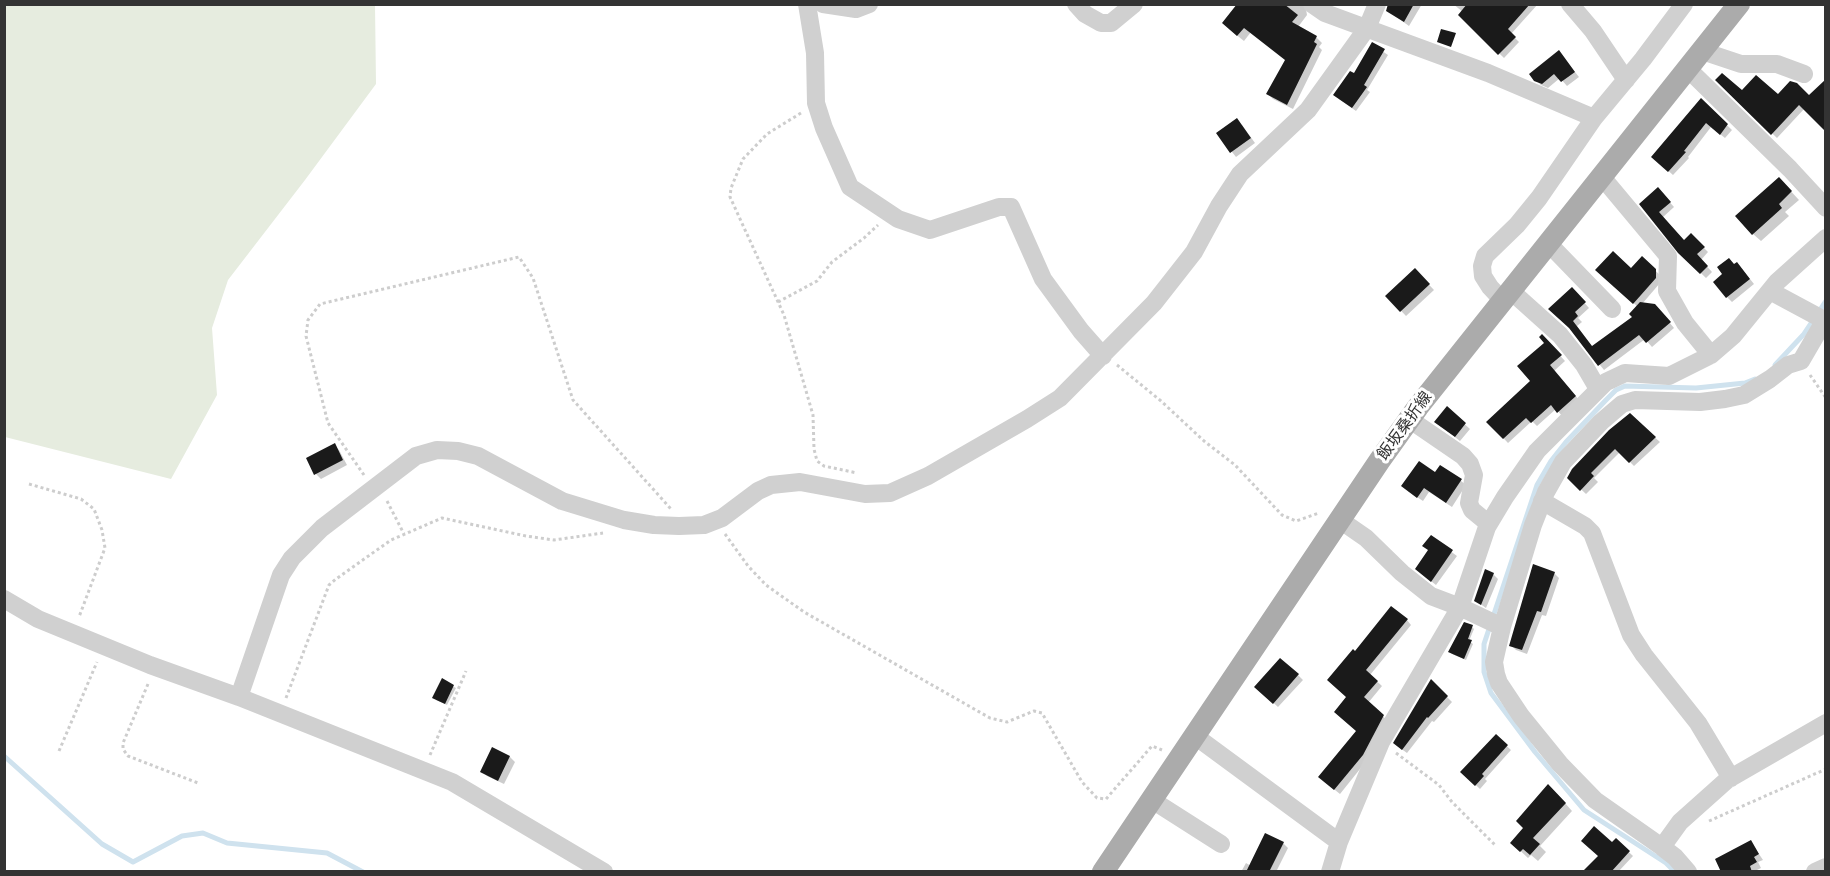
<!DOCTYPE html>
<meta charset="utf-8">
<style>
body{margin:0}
#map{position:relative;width:1830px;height:876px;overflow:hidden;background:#fff;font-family:"Fira Sans Condensed",sans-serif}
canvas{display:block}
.frame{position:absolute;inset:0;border:6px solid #333;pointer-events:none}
</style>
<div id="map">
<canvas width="1830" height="876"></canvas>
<div class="frame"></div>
</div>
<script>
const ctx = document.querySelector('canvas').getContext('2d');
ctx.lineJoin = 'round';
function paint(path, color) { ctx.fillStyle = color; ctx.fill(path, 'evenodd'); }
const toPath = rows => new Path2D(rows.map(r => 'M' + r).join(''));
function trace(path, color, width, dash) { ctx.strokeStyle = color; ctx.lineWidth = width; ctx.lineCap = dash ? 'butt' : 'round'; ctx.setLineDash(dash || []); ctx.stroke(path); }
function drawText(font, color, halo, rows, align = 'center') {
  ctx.font = font + ' "Fira Sans Condensed","Noto Sans JP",sans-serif'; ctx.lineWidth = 6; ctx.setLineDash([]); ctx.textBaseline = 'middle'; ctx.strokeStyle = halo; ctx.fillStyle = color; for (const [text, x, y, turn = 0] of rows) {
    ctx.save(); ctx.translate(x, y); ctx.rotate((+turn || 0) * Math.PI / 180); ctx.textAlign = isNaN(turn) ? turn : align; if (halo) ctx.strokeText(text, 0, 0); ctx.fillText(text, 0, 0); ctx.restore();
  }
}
paint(toPath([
 [4,5,375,5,376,84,305,180,228,280,212,328,217,395,171,479,5,437]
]), '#e6ecdf');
paint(toPath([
 [1235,4,1268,4,1280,15,1288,4,1308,4,1306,9,1307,15,1298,27,1316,37,1322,43,1319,47,1322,50,1293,109,1273,99,1268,94,1287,60,1251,32,1244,41,1229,29,1237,7],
 [1390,4,1422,4,1409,26,1388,11],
 [1453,4,1538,4,1511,34,1519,42,1504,58,1460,15,1463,12],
 [1372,44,1388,55,1367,90,1370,92,1356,111,1339,99],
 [1563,57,1579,77,1567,86,1560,78,1548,88,1541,85,1536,80],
 [1717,80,1742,92,1778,96,1796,85,1805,108,1777,138],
 [1701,100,1732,130,1725,138,1711,127,1688,157,1689,158,1673,175,1653,157],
 [1242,125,1255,143,1236,157,1218,134],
 [1787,187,1799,200,1785,212,1789,216,1761,241,1753,234],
 [1658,189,1674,207,1662,218,1684,242,1691,235,1708,252,1701,260,1712,272,1706,278,1679,252,1641,204],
 [1642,258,1661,276,1660,283,1642,304,1660,311,1674,328,1652,347,1645,339,1604,370,1571,329,1572,289,1589,308,1578,318,1582,322,1577,326,1592,347,1634,317,1638,307,1602,275,1631,270],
 [1735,266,1742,269,1754,284,1732,302,1727,297],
 [1415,270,1434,290,1406,316,1387,296],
 [1542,336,1565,361,1554,371,1580,401,1563,417,1556,409,1537,426,1532,421,1508,443,1488,422,1532,381,1546,343],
 [1447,408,1470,429,1460,441,1436,422],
 [1630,415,1660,442,1634,466,1620,452,1594,478,1598,482,1586,494,1569,478],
 [334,445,339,450,347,465,321,479,316,474],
 [1436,474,1461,481,1466,485,1452,507,1429,492,1423,501,1408,491],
 [1431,537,1457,556,1436,585,1422,574,1429,551],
 [1554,573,1559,578,1546,616,1542,615,1527,654,1516,650,1511,645],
 [1493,574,1498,579,1486,608,1476,601],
 [1407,620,1411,625,1370,675,1382,686,1368,703,1388,721,1368,759,1340,794,1325,782,1358,731,1348,697,1355,653],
 [1472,627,1474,629,1469,641,1473,644,1466,660,1452,654,1450,652],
 [1298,675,1303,680,1278,707,1256,687],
 [442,681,456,688,447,705,436,700],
 [1431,681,1452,702,1434,722,1432,721,1407,753,1400,748],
 [1496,736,1511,750,1485,779,1487,781,1480,789,1462,772],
 [493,749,510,757,515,762,504,784,487,776,482,771],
 [1557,794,1572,811,1540,846,1546,852,1538,861,1531,855,1528,858,1512,843],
 [1616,840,1633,856,1618,872,1584,872],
 [1751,842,1763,860,1758,862,1761,868,1753,872,1723,872],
 [1283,843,1288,848,1276,872,1241,872,1246,863,1251,866]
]), '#0003');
trace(toPath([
 [1775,365,1804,334,1826,301],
 [4,756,102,844,133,862,182,836,203,833,227,843,327,853,363,872],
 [1675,872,1666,863,1584,810,1535,752,1491,693,1484,672,1484,644,1537,485,1551,461,1566,442,1606,400,1616,390,1625,386,1696,388,1745,383,1755,379]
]), '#cfe2ee', 5);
paint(toPath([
 [1237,4,1284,4,1298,15,1292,22,1317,36,1314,42,1317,44,1287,105,1266,94,1285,60,1244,28,1237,36,1222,23],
 [1388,4,1414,4,1404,22,1386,11],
 [1467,4,1530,4,1508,29,1516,37,1498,55,1458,15],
 [1441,29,1456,33,1451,47,1437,42],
 [1372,42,1385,49,1364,85,1367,87,1352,108,1333,95,1350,71,1354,73],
 [1559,50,1575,72,1561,82,1554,74,1542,84,1534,81,1529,74],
 [1722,73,1742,90,1756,75,1778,94,1790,81,1797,83,1809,95,1826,79,1826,132,1799,105,1771,135,1715,80],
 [1701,98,1728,124,1720,135,1706,123,1684,151,1686,152,1668,172,1651,157],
 [1237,118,1251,138,1230,153,1216,133],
 [1779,177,1792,191,1779,204,1782,208,1752,235,1735,216],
 [1658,187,1671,202,1659,212,1684,240,1691,233,1705,247,1697,254,1708,266,1700,274,1678,253,1639,204],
 [1613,251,1631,268,1642,256,1656,269,1656,278,1633,304,1595,270],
 [1729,258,1734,264,1737,262,1750,279,1726,298,1713,282,1722,274,1717,267],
 [1415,268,1430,284,1400,312,1385,296],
 [1572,287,1586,302,1575,312,1578,316,1573,321,1592,346,1632,317,1629,314,1640,302,1655,304,1671,322,1646,343,1639,335,1598,366,1569,328,1548,309],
 [1542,334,1562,355,1550,365,1576,396,1557,413,1551,405,1531,423,1526,418,1503,439,1486,422,1530,381,1517,366,1544,343,1539,337],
 [1447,406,1466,423,1455,437,1434,422],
 [1630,413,1656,437,1629,463,1615,449,1591,473,1594,476,1580,491,1567,478,1572,469,1609,430],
 [335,443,343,460,314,475,306,458],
 [1419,461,1435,472,1440,465,1462,479,1446,503,1424,488,1417,498,1401,486],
 [1431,535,1453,550,1431,582,1415,569,1428,550,1422,546],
 [1533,564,1555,572,1541,612,1537,611,1522,650,1509,646],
 [1485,569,1494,573,1481,605,1474,601],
 [1391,606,1408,619,1366,670,1378,681,1364,697,1384,715,1363,755,1334,790,1318,777,1356,731,1334,712,1346,697,1327,680,1353,649,1355,651],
 [1464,622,1473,625,1468,639,1472,640,1464,659,1448,652],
 [1280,658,1299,674,1273,704,1254,687],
 [442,678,454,685,445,704,432,698],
 [1431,679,1448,696,1428,718,1427,717,1402,750,1393,743],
 [1496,734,1508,745,1482,774,1484,776,1475,786,1460,772],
 [492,747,510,756,498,781,480,772],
 [1548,784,1566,803,1533,838,1540,844,1530,855,1523,849,1520,852,1510,843,1523,828,1516,821],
 [1594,826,1612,842,1616,838,1630,851,1611,872,1582,872,1598,856,1581,841],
 [1265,833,1284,842,1269,872,1246,872],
 [1751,840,1759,854,1754,857,1757,862,1750,866,1752,872,1721,872,1715,859]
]), '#1a1a1a');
trace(toPath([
 [801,113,767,134,743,159,731,188,730,197,784,315,813,415,814,449,817,461,824,466,857,473],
 [778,302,817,281,832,262,864,238,878,225],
 [1117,365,1161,401,1204,441,1235,465,1282,515,1296,521,1319,513],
 [1810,375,1826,398],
 [364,475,328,423,306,336,308,320,320,304,519,257,533,278,573,400,671,509],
 [29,484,81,499,94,509,102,530,105,548,79,617],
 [387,501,404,534],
 [725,534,748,566,766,585,804,612,990,718,1007,722,1034,711,1042,713,1082,782,1097,798,1106,799,1152,746,1162,750],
 [148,684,123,743,123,749,128,756,198,783],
 [286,698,329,585,336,579,391,540,442,518,526,536,554,540,603,533],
 [59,751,97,662],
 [1396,753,1439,785,1452,802,1495,845],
 [430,755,466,671],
 [1709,821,1826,769]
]), '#cdcdcd', 3, [3, 3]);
trace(toPath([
 [807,4,815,53,816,103,824,128,850,187,898,219,930,230,999,207,1011,207,1043,279,1081,331,1103,356],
 [823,4,856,9,869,4],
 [1076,4,1085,14,1101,23,1111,23,1134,4],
 [1312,4,1325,13,1488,73,1594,118],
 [1570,4,1593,31,1626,80],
 [1702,51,1741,64,1777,64,1804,74],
 [1688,69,1790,169,1826,208],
 [1602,177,1668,256,1667,291,1685,323,1711,355],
 [1549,244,1612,309],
 [1511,291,1560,335,1584,365,1598,389],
 [1770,291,1824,320],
 [1503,301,1490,287,1483,276,1482,266,1485,256,1517,225,1539,198,1594,118,1643,59,1684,4],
 [1409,419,1463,456,1470,464,1474,475,1469,503,1472,510,1489,524],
 [1542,501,1585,526,1592,533,1631,635,1644,655,1698,723,1731,778],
 [1340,520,1366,538,1402,573,1431,596,1460,607,1502,627],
 [4,599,38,619,150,665,239,697,452,782,604,872],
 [239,697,281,575,292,558,322,528,416,456,437,450,458,451,478,456,562,501,624,520,654,525,679,526,704,525,722,518,758,491,771,485,800,482,865,494,890,493,928,476,1027,419,1060,398,1154,303,1194,252,1219,206,1240,174,1308,110,1367,28,1377,4],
 [1195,736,1339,842],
 [1152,800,1221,844],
 [1662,847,1680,822,1727,780,1826,723],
 [1330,872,1339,842,1381,742,1460,607,1487,527,1505,497,1537,451,1606,382,1625,373,1669,376,1711,355,1733,336,1777,282,1826,238],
 [1688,872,1675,857,1662,847,1595,800,1560,764,1521,716,1499,683,1496,674,1494,662,1502,627,1533,525,1546,492,1563,462,1601,422,1622,404,1635,400,1700,402,1725,399,1744,395,1770,379,1788,365,1801,361,1826,318],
 [1815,872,1826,867]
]), '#d0d0d0', 18);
trace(toPath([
 [1103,872,1380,460,1418,407,1739,4]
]), '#ababab', 22);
drawText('16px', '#333', '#fff', [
 ["飯坂桑折線",1405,426,-54]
]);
</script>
